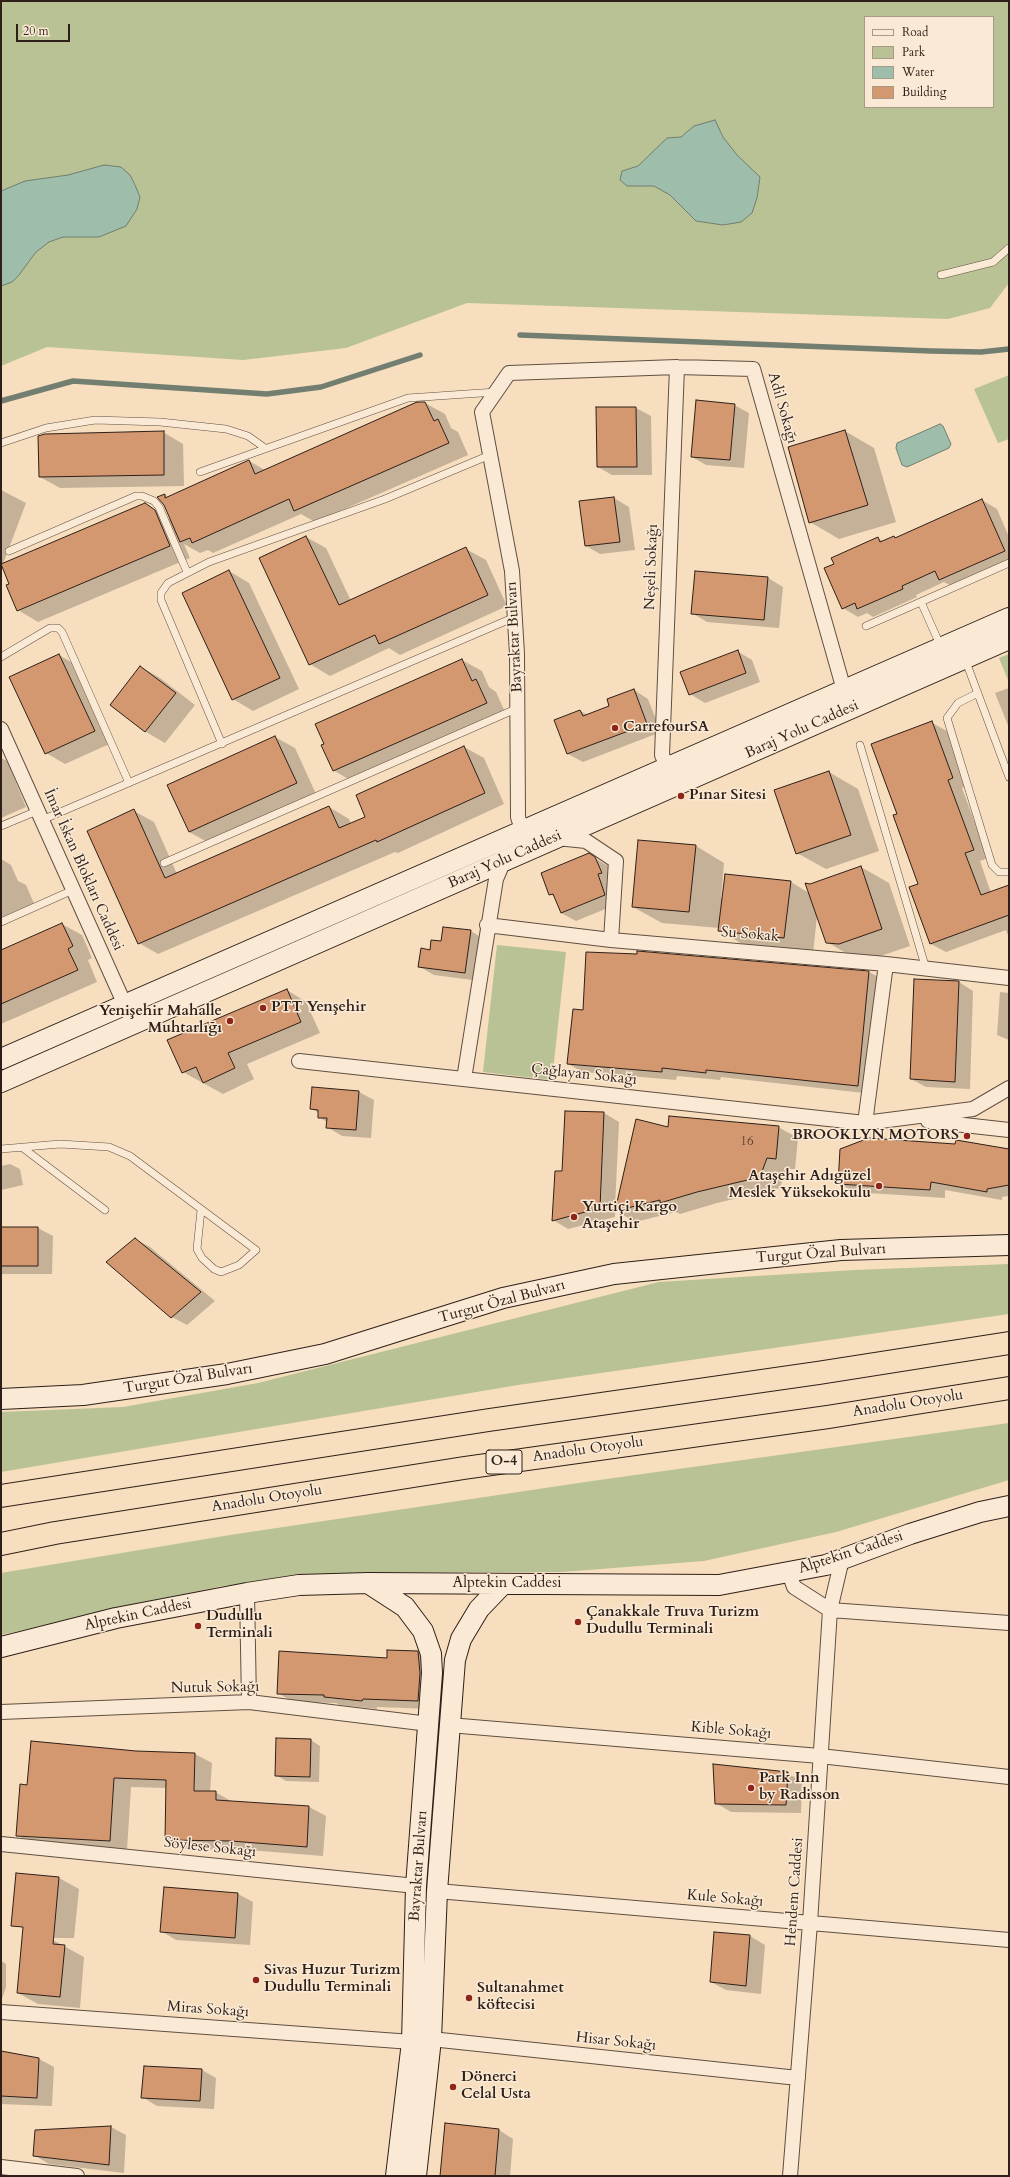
<!DOCTYPE html>
<meta charset="utf-8">
<style>
body{margin:0}
#map{position:relative;width:1010px;height:2177px;overflow:hidden;background:#f7debe;font-family:Cardo,serif}
canvas{display:block}
.frame{position:absolute;inset:0;border:2px solid #2e1f18;pointer-events:none}
.legend{position:absolute;left:864px;top:16px;width:130px;height:92px;box-sizing:border-box;background:#faead5;border:1px solid #a89989;margin:0;padding:5px 7px;list-style:none;font-size:12px;color:#2e1f18}
.legend li{display:flex;align-items:center;gap:8px;height:20px}
.legend b{width:20px;border:1px solid #a89989}
.scale{position:absolute;left:16px;top:24px;width:54px;height:18px;box-sizing:border-box;border:2px solid #2e1f18;border-top:0;padding-left:5px;font-size:12px;line-height:14px;white-space:nowrap;color:#2e1f18;-webkit-text-stroke:3px #faead5;paint-order:stroke}
</style>
<div id="map">
<canvas width="1010" height="2177"></canvas>
<div class="frame"></div>
<ul class="legend">
<li><b style="height:5px;background:#faead5"></b>Road</li>
<li><b style="height:11px;background:#b9c294"></b>Park</li>
<li><b style="height:11px;background:#9ebdab"></b>Water</li>
<li><b style="height:11px;background:#d49871"></b>Building</li>
</ul>
<div class="scale">20 m</div>
</div>
<script>
const ctx = document.querySelector('canvas').getContext('2d');
ctx.lineJoin = 'round';
function paint(path, color) { ctx.fillStyle = color; ctx.fill(path, 'evenodd'); }
const toPath = rows => new Path2D(rows.map(r => 'M' + r).join(''));
function trace(path, color, width, dash) { ctx.strokeStyle = color; ctx.lineWidth = width; ctx.lineCap = dash ? 'butt' : 'round'; ctx.setLineDash(dash || []); ctx.stroke(path); }
function drawText(font, color, halo, rows, align = 'center') {
  ctx.font = font + ' Cardo,serif'; ctx.lineWidth = 3; ctx.setLineDash([]); ctx.textBaseline = 'middle'; ctx.strokeStyle = halo; ctx.fillStyle = color; for (const [text, x, y, turn = 0] of rows) {
    ctx.save(); ctx.translate(x, y); ctx.rotate((+turn || 0) * Math.PI / 180); ctx.textAlign = isNaN(turn) ? turn : align; if (halo) ctx.strokeText(text, 0, 0); ctx.fillText(text, 0, 0); ctx.restore();
  }
}
paint(toPath([
 [1,1,1009,1,1009,283,990,308,948,319,467,303,346,348,243,360,47,347,1,366],
 [865,17,993,17,993,107,865,107],
 [1009,375,1009,439,998,443,974,389],
 [1009,654,1009,679,1008,680,999,658],
 [497,945,566,952,552,1080,483,1072],
 [1009,1264,1009,1314,518,1385,1,1472,1,1412,123,1407,258,1383,659,1282,855,1270],
 [1009,1423,1009,1480,836,1532,704,1561,562,1572,395,1572,222,1586,1,1635,1,1573,230,1535,592,1481]
]), '#b9c294');
const water = toPath([
 [715,120,723,137,737,155,760,177,757,198,752,213,741,222,723,225,696,221,670,195,654,186,627,186,620,180,622,171,638,166,667,138,681,137,694,126,715,120],
 [104,165,121,167,130,175,135,185,140,197,137,209,126,226,99,237,63,237,49,242,36,252,19,275,12,282,1,286,1,191,25,181,68,175,104,165],
 [940,424,943,426,951,444,949,448,907,467,902,465,896,448,897,443,940,424]
]);
paint(water, '#9ebdab');
trace(water, '#717e70', 1);
paint(toPath([
 [425,403,445,414,451,428,458,432,468,455,315,522,301,514,213,553,208,550,200,553,184,544,190,558,38,622,18,610,3,565,1,570,1,490,26,503,3,564,145,504,171,520,164,504,165,495,169,498,249,461,265,470],
 [734,405,749,413,744,468,706,465,692,457],
 [597,408,636,408,651,416,652,475,612,475,598,467],
 [845,431,874,448,896,522,839,539,810,522],
 [163,432,183,444,184,486,60,488,40,477],
 [614,498,629,507,635,550,600,554,586,546,580,502],
 [982,500,997,509,1009,537,1009,564,955,588,944,582,916,595,917,597,873,617,867,613,858,617,843,608,835,564,878,538,884,542,894,537,896,539],
 [306,537,326,548,351,601,466,549,486,560,507,606,400,655,389,648,330,676,310,664,260,558],
 [229,571,249,583,299,689,253,711,233,699],
 [696,572,768,578,783,587,779,628,707,622,692,613],
 [737,651,752,660,760,682,705,703,690,694],
 [59,655,78,666,114,742,65,764,46,753],
 [462,660,482,671,489,687,496,692,506,714,353,782,333,770],
 [141,667,160,678,195,705,165,743,146,732,111,705],
 [1009,688,1009,728,995,693],
 [634,690,648,699,661,732,583,762,568,754,580,711,588,715,611,707],
 [932,723,947,731,967,786,962,788,988,858,980,861,991,893,1009,886,1009,938,1006,930,946,952,931,944,911,888,919,885,899,814],
 [275,737,295,748,316,794,209,843,189,832,168,786],
 [464,747,484,758,504,804,398,853,395,852,158,954,139,943,134,811,154,822,177,874,329,807,349,819,351,824,367,817],
 [1,758,7,761,26,807,1,818],
 [829,772,858,789,879,851,826,869,797,853],
 [696,846,724,863,721,898,791,882,809,893,811,885,861,867,889,883,910,946,869,960,856,959,827,942,817,916,813,954,747,947,719,930,719,928,662,923,633,907],
 [589,855,610,867,620,903,576,921,561,913,555,897,550,894],
 [1,859,11,865,18,881,26,885,36,908,1,923],
 [62,924,82,935,92,958,88,960,97,982,1,1024,1,951],
 [471,931,485,940,480,981,434,975,420,967,431,951,441,943],
 [638,952,869,972,884,980,873,1094,721,1077,720,1080,677,1076,676,1080,583,1072,568,1064,584,1011,638,955],
 [959,982,973,991,970,1089,926,1087,911,1079],
 [287,990,306,1002,320,1033,247,1064,254,1079,223,1094,183,1072],
 [1000,992,1009,993,1009,1040,997,1035],
 [313,1089,359,1092,374,1100,371,1138,342,1136,327,1127,327,1122,319,1117,319,1113,311,1108],
 [566,1112,604,1113,619,1122,615,1207,669,1128,778,1127,798,1138,795,1169,786,1169,780,1188,717,1203,680,1214,676,1212,635,1222,615,1210,615,1217,568,1229,553,1220,563,1172],
 [1009,1150,1009,1196,1002,1197,1002,1200,945,1190,945,1198,854,1192,839,1183],
 [10,1164,20,1169,23,1185,1,1190,1,1166],
 [1,1228,38,1228,53,1236,52,1274,1,1274],
 [135,1239,150,1247,215,1301,187,1325,172,1317,121,1249],
 [418,1652,432,1661,433,1709,377,1707,377,1709,340,1705,336,1703,293,1702,278,1693,388,1659],
 [311,1740,320,1746,319,1782,286,1781,276,1775],
 [136,1752,195,1754,212,1763,210,1792,215,1792,233,1802,309,1807,326,1816,323,1856,248,1850,183,1849,166,1840,167,1788,131,1787,127,1850,34,1845,17,1835,28,1786],
 [788,1773,802,1782,801,1813,731,1812,716,1803],
 [59,1878,79,1889,74,1938,44,1938],
 [165,1888,238,1894,253,1902,250,1945,176,1940,161,1931],
 [715,1933,750,1936,765,1945,761,1994,726,1990,711,1982],
 [53,1940,84,1957,80,2008,38,2004,18,1993,22,1948],
 [1,1961,6,1964,6,1987,1,2002],
 [39,2059,54,2067,52,2106,1,2104,1,2069],
 [202,2070,216,2078,214,2109,157,2106,142,2097],
 [111,2127,126,2135,124,2173,49,2164,34,2155,36,2131],
 [499,2130,513,2139,510,2176,441,2176]
]), '#0003');
trace(toPath([
 [520,335,931,351,981,352,1009,349],
 [1,401,73,381,267,394,321,387,420,355]
]), '#717e70', 5.5);
const building = toPath([
 [696,400,735,404,730,460,691,457,696,400],
 [417,402,425,402,434,421,438,419,449,443,294,511,289,499,192,543,190,538,180,542,164,505,157,497,165,494,165,498,249,460,255,474,417,402],
 [596,407,636,407,637,467,597,467,596,407],
 [845,430,868,505,809,523,788,447,845,430],
 [164,431,164,475,39,477,38,436,45,434,164,431],
 [614,497,620,542,585,546,579,501,614,497],
 [982,499,1005,551,939,580,935,571,902,586,903,589,857,609,855,603,842,609,824,568,834,564,831,558,878,537,880,542,894,536,895,538,982,499],
 [145,503,155,510,170,546,17,611,6,585,9,584,1,564,145,503],
 [306,536,339,605,466,547,488,595,379,644,375,635,309,665,259,558,306,536],
 [229,570,280,678,232,700,182,593,229,570],
 [695,571,768,577,764,620,691,614,695,571],
 [738,650,746,673,689,695,680,672,738,650],
 [59,654,95,731,45,754,9,677,59,654],
 [462,659,472,681,476,679,487,703,333,771,321,745,324,744,315,724,462,659],
 [140,666,176,693,145,732,110,705,140,666],
 [634,689,647,724,567,754,554,720,580,710,583,716,609,706,607,699,634,689],
 [932,721,953,778,948,780,974,850,965,853,981,895,1009,885,1009,915,930,944,909,887,918,884,893,815,897,814,871,744,932,721],
 [275,736,297,783,189,832,167,785,275,736],
 [464,746,485,793,377,842,376,840,138,944,87,831,134,809,165,878,329,806,339,828,365,817,356,795,464,746],
 [829,771,851,835,796,854,774,790,829,771],
 [638,840,696,845,689,912,632,907,638,840],
 [589,853,595,857,602,873,598,874,605,895,561,913,553,894,549,895,541,873,589,853],
 [861,866,882,929,839,944,826,943,805,883,810,884,861,866],
 [725,874,791,881,784,938,718,931,725,874],
 [62,923,73,946,68,949,78,970,1,1004,1,950,62,923],
 [443,927,471,930,465,973,418,967,421,948,430,950,431,940,441,941,443,927],
 [637,951,869,971,858,1086,706,1070,706,1073,662,1068,662,1072,567,1064,573,1009,583,1010,586,952,637,954,637,951],
 [914,979,959,981,955,1082,910,1079,914,979],
 [287,989,301,1022,228,1053,235,1068,203,1083,196,1067,182,1073,167,1040,287,989],
 [312,1087,359,1091,356,1130,326,1128,327,1118,318,1118,318,1110,310,1109,312,1087],
 [565,1111,604,1112,600,1208,552,1221,555,1171,562,1171,565,1111],
 [669,1116,779,1126,776,1159,767,1158,760,1177,697,1192,660,1203,660,1200,615,1211,636,1119,668,1127,669,1116],
 [869,1138,955,1144,956,1140,1009,1149,1009,1185,987,1189,987,1192,931,1182,930,1190,838,1184,840,1149,869,1138],
 [1,1227,38,1227,38,1266,1,1266,1,1227],
 [135,1238,201,1292,171,1318,106,1262,135,1238],
 [387,1650,418,1651,420,1673,418,1701,363,1699,362,1701,324,1697,324,1695,277,1694,279,1651,387,1658,387,1650],
 [276,1738,311,1739,310,1777,275,1776,276,1738],
 [31,1741,136,1751,195,1753,194,1791,216,1791,216,1800,309,1806,307,1847,231,1841,165,1840,166,1780,114,1778,110,1841,16,1836,20,1784,27,1785,31,1741],
 [713,1764,788,1772,786,1805,715,1804,713,1764],
 [16,1873,59,1877,53,1944,65,1945,60,1997,17,1993,23,1927,11,1926,16,1873],
 [164,1887,238,1893,235,1938,160,1932,164,1887],
 [714,1932,750,1935,746,1986,710,1982,714,1932],
 [1,2051,39,2058,37,2098,1,2096,1,2051],
 [144,2066,202,2069,200,2101,141,2098,144,2066],
 [445,2123,499,2129,495,2176,440,2176,445,2123],
 [111,2126,109,2165,33,2156,35,2130,111,2126]
]);
paint(building, '#d49871');
trace(building, '#2e1f18', 1);
const lane = toPath([
 [941,275,993,262,1009,248],
 [1,443,46,428,95,420,160,422,226,429,248,436,265,448],
 [200,472,408,398,496,392],
 [9,551,136,496,142,496,154,501,159,507,187,572],
 [921,602,941,647],
 [866,626,1009,563],
 [1,657,50,628,58,628,62,632,129,783],
 [965,659,1009,777],
 [978,693,958,703,947,718,992,865,999,872,1009,872],
 [222,744,161,600,161,593,168,583,209,562,385,499,490,455],
 [860,745,926,969],
 [42,820,515,617],
 [1,826,37,811],
 [164,863,518,708],
 [1,922,73,890],
 [23,1148,105,1210],
 [1,1149,60,1144,109,1147,130,1156,256,1250,239,1265,221,1272,214,1269,202,1258,197,1249,201,1210]
]);
const street = toPath([
 [1,729,129,1014],
 [667,767,662,755,677,367],
 [557,838,586,841,616,861,611,940],
 [517,839,522,830,518,817,517,654,512,571,482,412,509,373,677,367,753,369,844,690],
 [487,925,611,940,886,964,1009,978],
 [299,1061,865,1123,886,964],
 [464,1079,496,879,505,858],
 [928,1121,1009,1130],
 [865,1123,973,1109,1009,1088],
 [789,1573,794,1587,830,1610,1009,1623],
 [247,1593,249,1702],
 [1,1712,249,1702,429,1724],
 [449,1725,820,1756,1009,1777],
 [1,1844,416,1886],
 [437,1891,1009,1940],
 [1,2012,412,2042],
 [431,2039,798,2078],
 [1,2167,77,2176],
 [790,2176,810,1923,830,1610,842,1559]
]);
const secondary = toPath([
 [1,1059,1009,618],
 [1,1082,1009,639],
 [1,1399,83,1395,227,1374,325,1354,503,1298,614,1274,841,1250,1009,1245],
 [368,1583,405,1607,423,1631,431,1654,432,1673,416,1886,412,2042,396,2176],
 [1,1647,116,1618,247,1593,299,1585,368,1583,719,1585,826,1565,910,1534,980,1512,1009,1506],
 [416,2176,431,2039,437,1891,455,1660,461,1639,479,1609,503,1584]
]);
const highway = toPath([
 [1,1496,489,1420,818,1373,1009,1343],
 [1,1544,55,1533,464,1468,828,1417,1009,1388]
]);
trace(lane, '#604f42', 8);
trace(street, '#604f42', 16);
trace(secondary, '#2e1f18', 22);
trace(highway, '#2e1f18', 24);
trace(lane, '#faead5', 7);
trace(street, '#faead5', 14);
trace(secondary, '#faead5', 20);
trace(highway, '#f7debe', 22);
for (const [x, y, r, color] of [
 [615,728,4,"#8f2418"],
 [681,796,4,"#8f2418"],
 [263,1008,4,"#8f2418"],
 [230,1021,4,"#8f2418"],
 [967,1136,4,"#8f2418"],
 [879,1186,4,"#8f2418"],
 [574,1217,4,"#8f2418"],
 [578,1622,4,"#8f2418"],
 [198,1626,4,"#8f2418"],
 [751,1788,4,"#8f2418"],
 [256,1980,4,"#8f2418"],
 [469,1998,4,"#8f2418"],
 [453,2087,4,"#8f2418"]
]) { const dot = new Path2D(); dot.arc(x, y, r, 0, 2 * Math.PI); ctx.fillStyle = color; ctx.fill(dot); trace(dot, '#faead5', 1.5); }
drawText('13px', '#583d2e', null, [
 ["16",747,1142]
]);
for (const [x, y, w] of [
 [504,1462,36]
]) { const box = new Path2D(); box.roundRect(x - w / 2, y - 12, w, 24, 3); ctx.fillStyle = '#faead5'; ctx.fill(box); trace(box, '#2e1f18', 1); }
drawText('bold 14px', '#2e1f18', null, [
 ["O-4",504,1462]
]);
drawText('15px', '#2e1f18', '#faead5', [
 ["Adil Sokağı",782,408,74],
 ["Neşeli Sokağı",652,567,-88],
 ["Bayraktar Bulvarı",515,637,-93],
 ["Baraj Yolu Caddesi",802,730,-24],
 ["Baraj Yolu Caddesi",505,860,-24],
 ["İmar İskan Blokları Caddesi",83,870,66],
 ["Su Sokak",750,935,5],
 ["Çağlayan Sokağı",584,1075,6],
 ["Turgut Özal Bulvarı",821,1254,-4],
 ["Turgut Özal Bulvarı",502,1302,-15],
 ["Turgut Özal Bulvarı",188,1379,-9],
 ["Anadolu Otoyolu",908,1404,-9],
 ["Anadolu Otoyolu",588,1450,-8],
 ["Anadolu Otoyolu",267,1499,-9],
 ["Alptekin Caddesi",851,1553,-18],
 ["Alptekin Caddesi",507,1584],
 ["Alptekin Caddesi",138,1615,-12],
 ["Nutuk Sokağı",215,1688,-1],
 ["Kible Sokağı",731,1731,5],
 ["Söylese Sokağı",210,1848,6],
 ["Bayraktar Bulvarı",419,1866,-86],
 ["Hendem Caddesi",795,1892,-86],
 ["Kule Sokağı",725,1899,5],
 ["Miras Sokağı",208,2010,4],
 ["Hisar Sokağı",616,2042,6]
]);
drawText('bold 15px', '#2e1f18', '#faead5', [
 ["CarrefourSA",623,728],
 ["Pınar Sitesi",689,796],
 ["PTT Yenşehir",271,1008],
 ["Yenişehir Mahalle",222,1012,"right"],
 ["Muhtarlığı",222,1029,"right"],
 ["BROOKLYN MOTORS",959,1136,"right"],
 ["Ataşehir Adıgüzel",871,1177,"right"],
 ["Meslek Yüksekokulu",871,1194,"right"],
 ["Yurtiçi Kargo",582,1208],
 ["Ataşehir",582,1225],
 ["Çanakkale Truva Turizm",586,1613],
 ["Dudullu Terminali",586,1630],
 ["Dudullu",206,1617],
 ["Terminali",206,1634],
 ["Park Inn",759,1779],
 ["by Radisson",759,1796],
 ["Sivas Huzur Turizm",264,1971],
 ["Dudullu Terminali",264,1988],
 ["Sultanahmet",477,1989],
 ["köftecisi",477,2006],
 ["Dönerci",461,2078],
 ["Celal Usta",461,2095]
], 'left');
</script>
